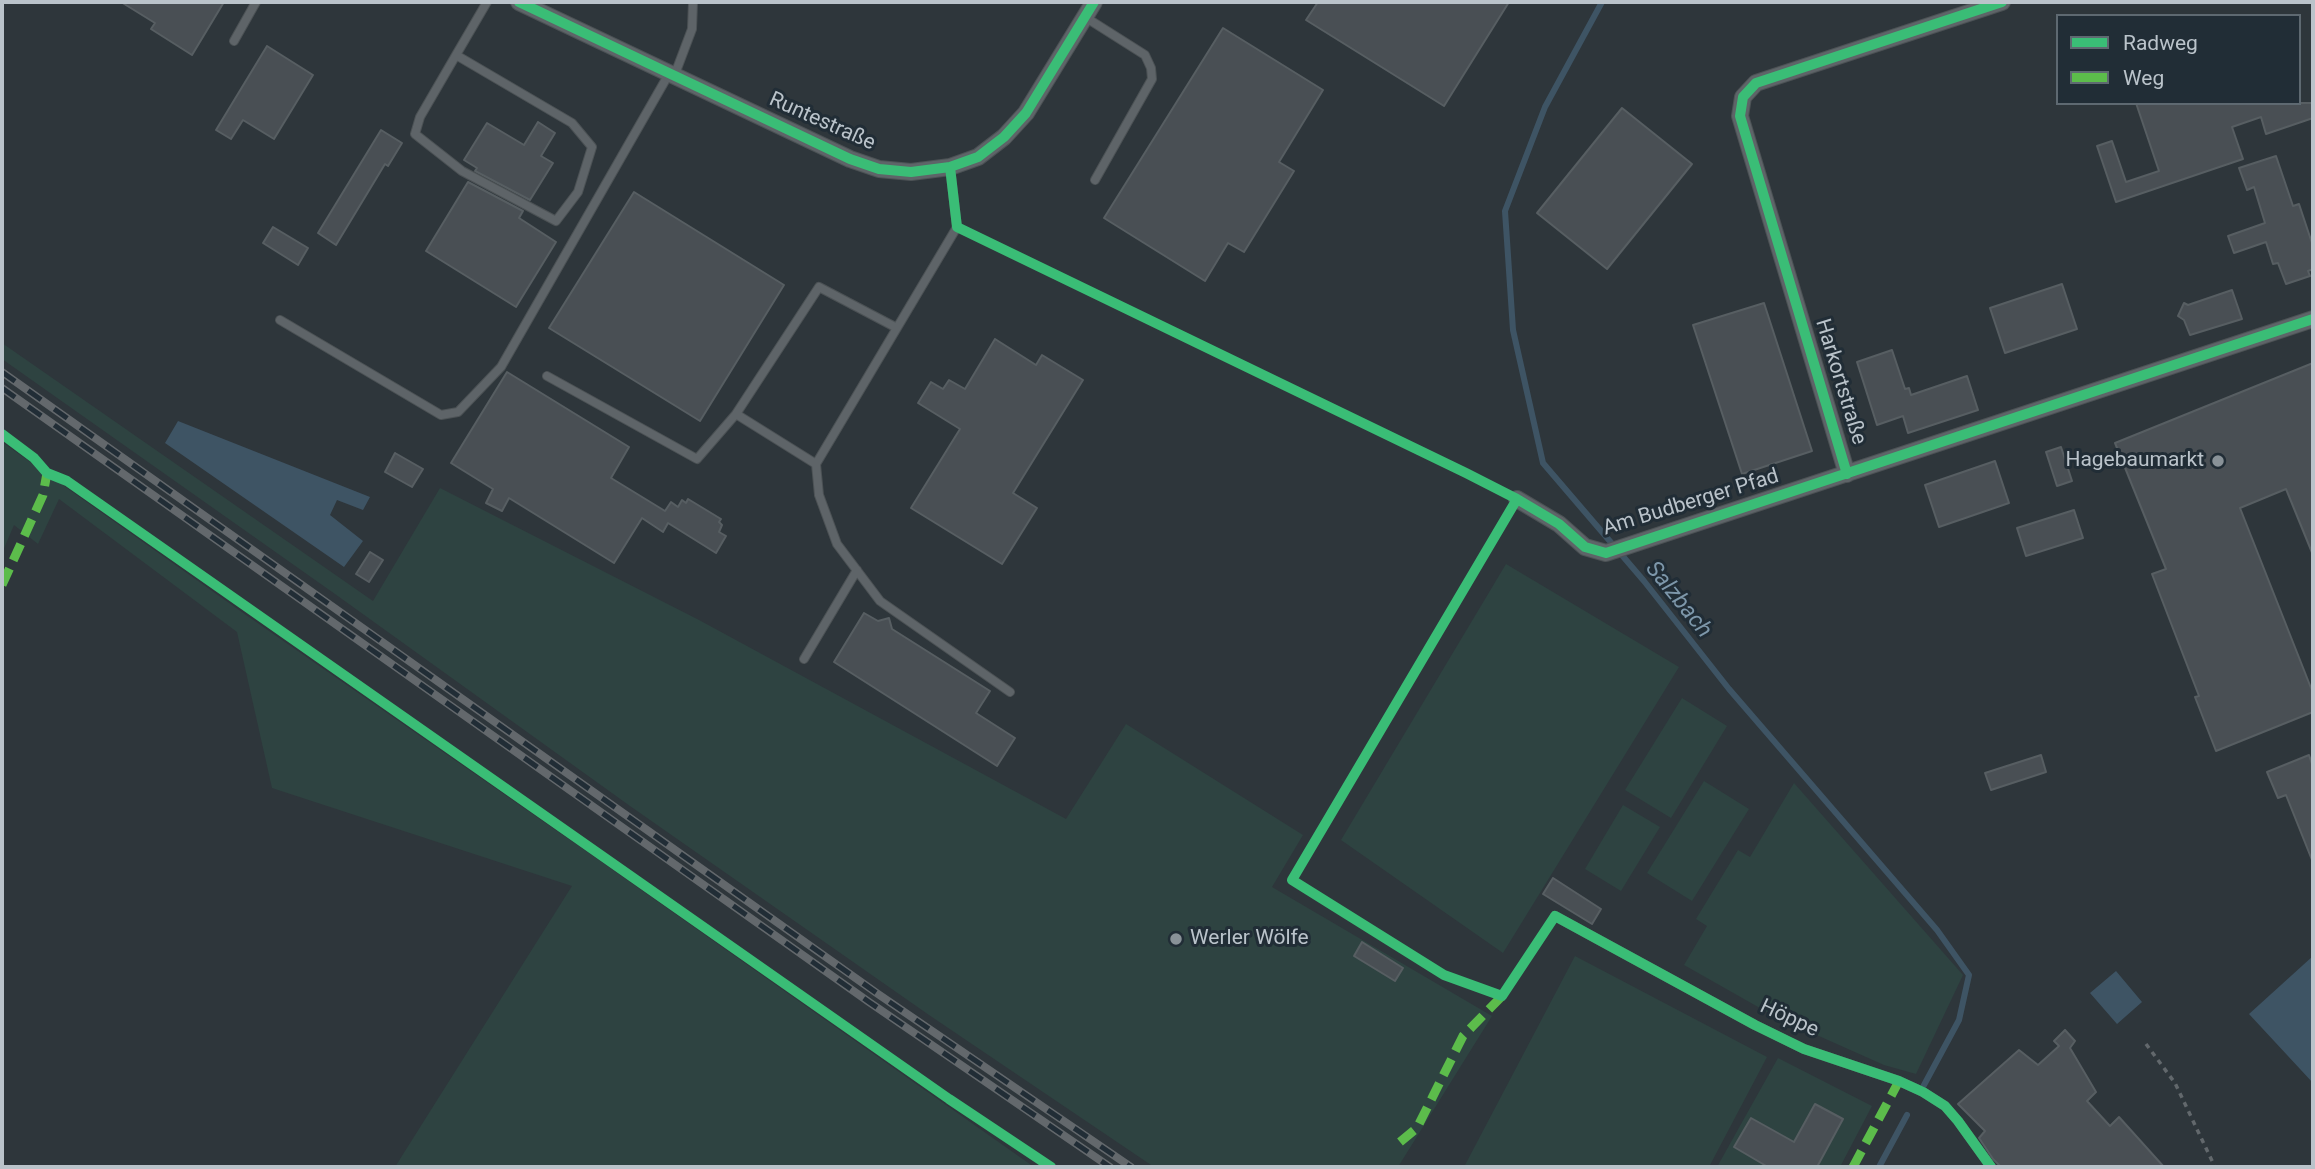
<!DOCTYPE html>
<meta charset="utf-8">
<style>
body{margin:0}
#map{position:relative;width:2315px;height:1169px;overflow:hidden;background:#2e363b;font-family:Roboto,sans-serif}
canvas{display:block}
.frame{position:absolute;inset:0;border:4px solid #bac3ca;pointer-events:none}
.legend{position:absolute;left:2056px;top:14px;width:245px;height:91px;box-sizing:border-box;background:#212d36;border:2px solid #5e6971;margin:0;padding:9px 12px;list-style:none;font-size:21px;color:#bac3ca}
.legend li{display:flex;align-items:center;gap:14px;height:35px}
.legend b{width:35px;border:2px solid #5e6971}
</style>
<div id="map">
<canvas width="2315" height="1169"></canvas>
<div class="frame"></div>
<ul class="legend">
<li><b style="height:9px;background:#3abd76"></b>Radweg</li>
<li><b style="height:9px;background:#5cbc4b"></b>Weg</li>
</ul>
</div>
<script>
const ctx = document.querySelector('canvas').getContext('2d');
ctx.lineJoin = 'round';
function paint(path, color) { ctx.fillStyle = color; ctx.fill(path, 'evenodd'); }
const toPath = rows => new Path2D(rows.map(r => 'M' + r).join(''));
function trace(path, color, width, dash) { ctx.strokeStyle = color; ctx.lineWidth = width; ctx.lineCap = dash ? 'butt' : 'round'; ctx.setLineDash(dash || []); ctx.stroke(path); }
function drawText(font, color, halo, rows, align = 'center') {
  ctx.font = font + ' Roboto,sans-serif'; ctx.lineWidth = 6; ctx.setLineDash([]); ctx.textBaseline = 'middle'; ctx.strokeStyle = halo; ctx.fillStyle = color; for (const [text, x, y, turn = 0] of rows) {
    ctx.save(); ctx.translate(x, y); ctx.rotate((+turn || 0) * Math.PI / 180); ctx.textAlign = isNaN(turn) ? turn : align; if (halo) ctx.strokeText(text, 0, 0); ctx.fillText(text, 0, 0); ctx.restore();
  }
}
paint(toPath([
 [2,343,373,601,440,488,699,620,1066,819,1126,724,1303,835,1272,887,1492,1016,1398,1167,1154,1167,929,1015,630,806,335,594,2,359],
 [2,442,246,615,593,856,1034,1167,395,1167,572,886,272,788,237,632,59,499,38,544,14,525,2,553],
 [1506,564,1679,667,1503,953,1341,840],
 [1682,698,1727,726,1671,818,1625,790],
 [1704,781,1749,809,1692,901,1647,873],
 [1794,783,1963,975,1916,1074,1884,1065,1774,1016,1684,965,1707,926,1696,919,1738,850,1750,857],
 [1623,805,1660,827,1621,891,1585,869],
 [1575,956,1767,1057,1709,1167,1464,1167],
 [1778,1058,1872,1106,1840,1167,1717,1167]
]), '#2e4341');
paint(toPath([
 [178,421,370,497,363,510,337,500,330,515,363,541,344,567,165,443],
 [2313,956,2313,1083,2249,1014],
 [2116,971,2142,1002,2117,1024,2090,993]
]), '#3e5464');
trace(toPath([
 [1602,2,1545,107,1505,211,1513,330,1543,463,1644,581,1729,689,1937,930,1969,975,1959,1020,1924,1085],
 [1879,1167,1907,1115]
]), '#3e5464', 6);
const building = toPath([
 [121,2,224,2,192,55,151,29,155,23,121,2],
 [1318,2,1509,2,1444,106,1306,20,1318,2],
 [1223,28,1323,90,1279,162,1294,171,1244,252,1228,243,1205,281,1104,218,1223,28],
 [267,46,313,75,274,139,243,120,231,139,216,130,267,46],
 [2136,103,2313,103,2313,118,2266,134,2261,117,2232,127,2243,159,2116,202,2097,146,2112,141,2126,182,2159,171,2136,103],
 [1622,108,1692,164,1607,269,1537,213,1622,108],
 [538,122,555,133,541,156,553,163,530,200,475,171,477,168,464,160,487,123,524,145,538,122],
 [381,130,402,143,388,166,385,164,336,245,318,233,381,130],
 [2276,156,2293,206,2299,204,2313,246,2313,269,2308,271,2310,276,2286,284,2278,263,2273,264,2266,242,2234,253,2228,236,2265,223,2254,187,2247,190,2239,168,2276,156],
 [468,182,523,211,519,218,556,242,516,307,426,251,468,182],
 [634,192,784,285,700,421,549,328,634,192],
 [273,227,308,248,298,265,263,243,273,227],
 [2062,284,2077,329,2005,353,1990,308,2062,284],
 [2232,290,2242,319,2190,335,2184,320,2178,316,2184,303,2188,305,2232,290],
 [1764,303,1812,451,1742,474,1693,325,1764,303],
 [995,339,1036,365,1042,355,1083,380,1013,493,1037,508,1002,564,911,508,960,429,918,403,931,382,943,389,949,380,965,389,995,339],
 [1892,350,1905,389,1909,388,1911,395,1967,376,1978,410,1908,433,1903,416,1877,425,1857,362,1892,350],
 [2313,363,2313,555,2286,489,2240,508,2313,693,2313,712,2216,751,2195,697,2199,696,2152,574,2166,569,2115,443,2313,363],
 [507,372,629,447,611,478,665,511,671,502,678,507,682,500,686,503,688,499,721,519,719,522,722,525,719,532,726,536,716,553,668,523,663,532,642,518,614,563,509,498,502,511,486,503,493,489,451,463,507,372],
 [2061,447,2072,481,2057,486,2046,452,2061,447],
 [395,453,423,469,412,487,385,472,395,453],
 [1995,461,2009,503,1939,527,1925,485,1995,461],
 [2074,510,2083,538,2026,556,2017,528,2074,510],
 [370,552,383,560,369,582,356,574,370,552],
 [864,613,878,621,889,618,892,629,990,691,976,713,1015,738,997,766,834,662,864,613],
 [2041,755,2046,772,1991,790,1985,773,2041,755],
 [2309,755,2313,767,2312,860,2286,795,2278,798,2267,772,2309,755],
 [1553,878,1601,909,1592,924,1543,894,1553,878],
 [1362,942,1403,968,1395,981,1354,956,1362,942],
 [2065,1030,2075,1041,2070,1048,2096,1092,2087,1101,2110,1126,2119,1117,2164,1167,2001,1167,1993,1159,1979,1138,1985,1131,1958,1104,2019,1050,2038,1065,2059,1046,2054,1041,2065,1030],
 [1815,1104,1843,1119,1817,1167,1768,1167,1734,1147,1751,1118,1794,1142,1815,1104]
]);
paint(building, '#494f54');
trace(building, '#575e62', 2);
const service = toPath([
 [1085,17,1145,55,1151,68,1152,79,1095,180],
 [234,41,256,2],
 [456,55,572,123,592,147,578,192,556,221,462,171,415,134,420,117,456,55,487,2],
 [675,74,692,29,693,2],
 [950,167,957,227,816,464,819,495,837,544,880,601,1010,692],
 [280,320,441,415,458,412,501,367,670,72],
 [547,376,697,459,736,414],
 [816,464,736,414,819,287,897,328],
 [804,659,857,570],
 [1555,916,1755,1025,1804,1049,1899,1081,1923,1092,1945,1106,1958,1121,1991,1167]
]);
const minor = toPath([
 [519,2,850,159,879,169,911,172,950,167,978,157,1004,137,1026,113,1094,2],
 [1847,474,1740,116,1743,97,1756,83,2002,2],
 [1517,499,1559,524,1585,547,1606,553,2313,319]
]);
trace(service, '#4c5255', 10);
trace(minor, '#4c5255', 18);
trace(toPath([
 [2146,1044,2175,1083,2215,1167]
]), '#62686c', 3.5, [5, 5]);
trace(service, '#5e6468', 8);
trace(minor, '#5e6468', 16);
const rail = toPath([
 [2,372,878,994,1131,1167],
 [2,388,869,1002,1110,1167]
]);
trace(rail, '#63686c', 8);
trace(rail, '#212d36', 5, [16]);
trace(toPath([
 [2,585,43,495,47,473],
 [1400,1142,1417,1128,1463,1036,1502,996],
 [1853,1167,1899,1081]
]), '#5cbc4b', 9, [18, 9]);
trace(toPath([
 [519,2,850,159,879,169,911,172,950,167,978,157,1004,137,1026,113,1094,2],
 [950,167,957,227,1466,473,1517,499,1559,524,1585,547,1606,553,2313,319],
 [2,434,34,458,47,473,67,481,949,1099,1051,1167],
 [1847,474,1740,116,1743,97,1756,83,2002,2],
 [1517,499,1292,880,1444,975,1502,996,1555,916,1755,1025,1804,1049,1899,1081,1923,1092,1945,1106,1958,1121,1991,1167]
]), '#3abd76', 10);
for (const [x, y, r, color] of [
 [2218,461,7,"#899298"],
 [1176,939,7,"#899298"]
]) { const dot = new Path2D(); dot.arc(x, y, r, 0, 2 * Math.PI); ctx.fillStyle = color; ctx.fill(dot); trace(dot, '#212d36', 2.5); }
drawText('21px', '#bac3ca', '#212d36', [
 ["Runtestraße",822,122,24],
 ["Harkortstraße",1840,382,73],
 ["Am Budberger Pfad",1691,503,-17],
 ["Höppe",1789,1019,25]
]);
drawText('21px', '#bac3ca', '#212d36', [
 ["Hagebaumarkt",2204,461],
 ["Werler Wölfe",1190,939,"left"]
], 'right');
drawText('italic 23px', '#7d97aa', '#212d36', [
 ["Salzbach",1678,600,51]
]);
</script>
